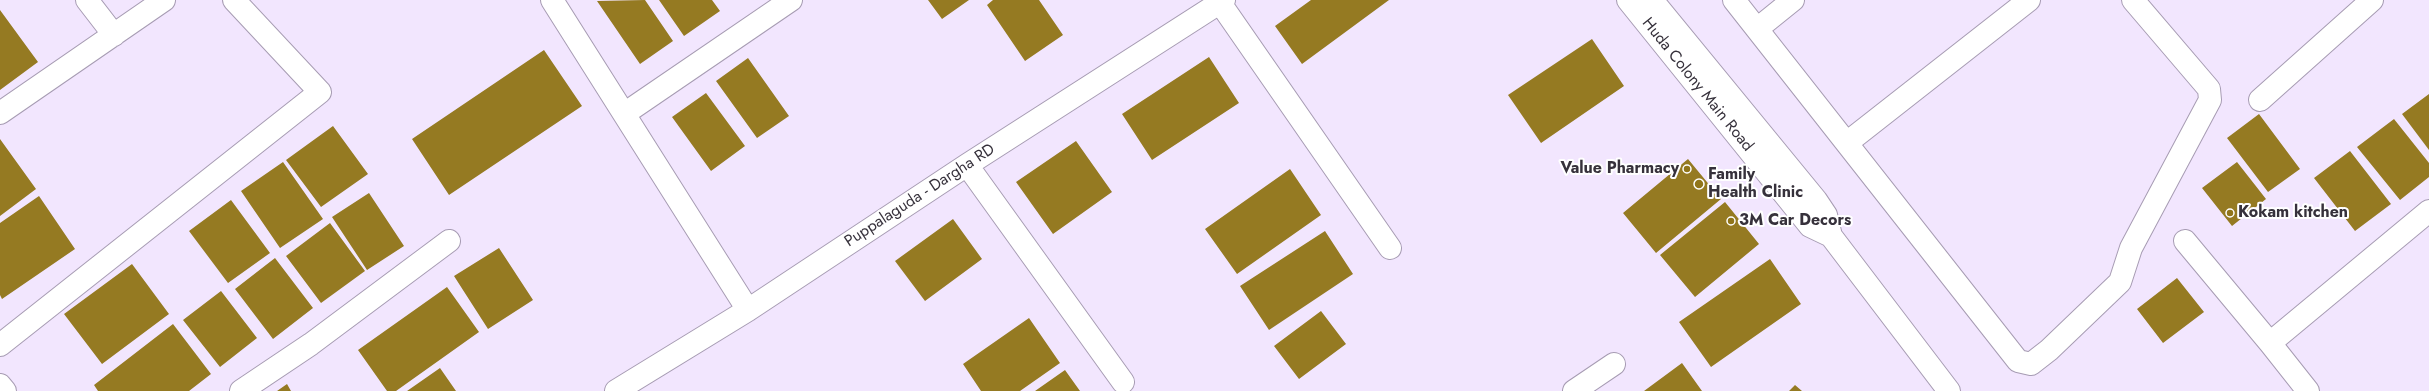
<!DOCTYPE html>
<style>
body{margin:0}
canvas{display:block;background:#f2e6fe}
</style>
<canvas width="2429" height="391"></canvas>
<script>
const ctx = document.querySelector('canvas').getContext('2d');
ctx.lineJoin = 'round';
function paint(path, color) { ctx.fillStyle = color; ctx.fill(path, 'evenodd'); }
const toPath = rows => new Path2D(rows.map(r => 'M' + r).join(''));
function trace(path, color, width, dash) { ctx.strokeStyle = color; ctx.lineWidth = width; ctx.lineCap = dash ? 'butt' : 'round'; ctx.setLineDash(dash || []); ctx.stroke(path); }
function drawText(font, color, halo, rows, align = 'center') {
  ctx.font = font + ' Jost,sans-serif'; ctx.lineWidth = 4; ctx.setLineDash([]); ctx.textBaseline = 'middle'; ctx.strokeStyle = halo; ctx.fillStyle = color; for (const [text, x, y, turn = 0] of rows) {
    ctx.save(); ctx.translate(x, y); ctx.rotate((+turn || 0) * Math.PI / 180); ctx.textAlign = isNaN(turn) ? turn : align; if (halo) ctx.strokeText(text, 0, 0); ctx.fillText(text, 0, 0); ctx.restore();
  }
}
paint(toPath([
 [645,0,673,41,640,64,597,1],
 [659,0,712,0,720,11,684,36],
 [928,0,969,0,942,19],
 [993,0,1039,0,1063,35,1025,61,987,5],
 [1311,0,1389,0,1302,64,1275,26],
 [0,10,38,62,0,90],
 [1592,39,1624,86,1541,143,1508,95],
 [544,50,582,106,449,195,412,139],
 [1209,57,1239,103,1152,160,1122,114],
 [748,58,789,116,757,138,716,81],
 [706,93,745,146,711,171,672,117],
 [2429,94,2429,150,2402,114],
 [2259,114,2300,169,2268,192,2227,138],
 [2394,119,2429,163,2429,177,2400,200,2357,147],
 [333,126,368,174,321,207,286,160],
 [0,139,36,189,0,216],
 [1076,141,1112,192,1053,234,1016,182],
 [2350,151,2391,204,2355,231,2314,178],
 [1688,159,1721,199,1656,253,1623,213],
 [283,162,323,219,280,248,241,191],
 [2237,162,2266,199,2232,226,2202,188],
 [1290,169,1321,215,1237,274,1205,229],
 [369,193,404,246,367,270,332,217],
 [39,196,75,249,2,299,0,295,0,223],
 [231,200,270,253,228,283,189,231],
 [1725,202,1759,244,1695,297,1660,255],
 [953,219,982,259,925,301,895,261],
 [330,223,365,271,321,303,286,256],
 [1325,231,1353,274,1269,330,1240,286],
 [499,248,533,300,488,329,454,276],
 [275,258,313,308,273,339,235,289],
 [1770,259,1801,304,1711,367,1679,322],
 [132,264,169,314,102,364,64,314],
 [2177,278,2204,312,2163,343,2137,309],
 [447,287,479,332,396,391,387,391,358,350],
 [221,291,257,338,220,367,183,320],
 [1321,311,1346,344,1299,379,1274,346],
 [1029,318,1060,363,1020,391,981,391,963,364],
 [173,324,211,374,189,391,98,391,94,385],
 [1682,363,1702,391,1644,391],
 [440,368,456,391,407,391],
 [1065,370,1080,391,1035,391],
 [287,384,291,391,277,391],
 [1795,385,1802,391,1789,391]
]), '#957a22');
const minor = toPath([
 [87,0,114,35],
 [552,0,748,310],
 [1218,0,1390,248],
 [1628,0,1810,226,1831,236,1949,391],
 [1652,0,1816,200,1826,215,1831,236],
 [1734,0,2018,361,2031,364,2049,350,2120,282,2131,248,2210,100,2209,89,2133,0],
 [1757,29,1793,0],
 [2260,100,2372,0],
 [0,113,164,0],
 [624,114,791,0],
 [1848,142,2029,0],
 [967,165,1123,382],
 [2185,241,2270,343,2429,211],
 [2270,343,2308,391],
 [0,345,320,92,234,0],
 [0,385,5,391],
 [241,391,311,344,449,241],
 [616,391,748,310,967,165,1224,0],
 [1574,391,1614,364]
]);
trace(minor, '#a79cb3', 24);
trace(minor, '#fff', 22);
for (const [x, y, r, color] of [
 [1687,169,4,"#90751a"],
 [1699,184,5,"#90751a"],
 [2230,213,4,"#90751a"],
 [1731,221,4,"#90751a"]
]) { const dot = new Path2D(); dot.arc(x, y, r, 0, 2 * Math.PI); ctx.fillStyle = color; ctx.fill(dot); trace(dot, '#fff', 1.5); }
drawText('16px', '#36313b', '#fff', [
 ["Huda Colony Main Road",1697,85,51],
 ["Puppalaguda - Dargha RD",920,196,-33]
]);
drawText('bold 16px', '#36313b', '#fff', [
 ["Value Pharmacy",1679,169,"right"],
 ["Family",1708,175],
 ["Health Clinic",1708,193],
 ["Kokam kitchen",2238,213],
 ["3M Car Decors",1739,221]
], 'left');
</script>
